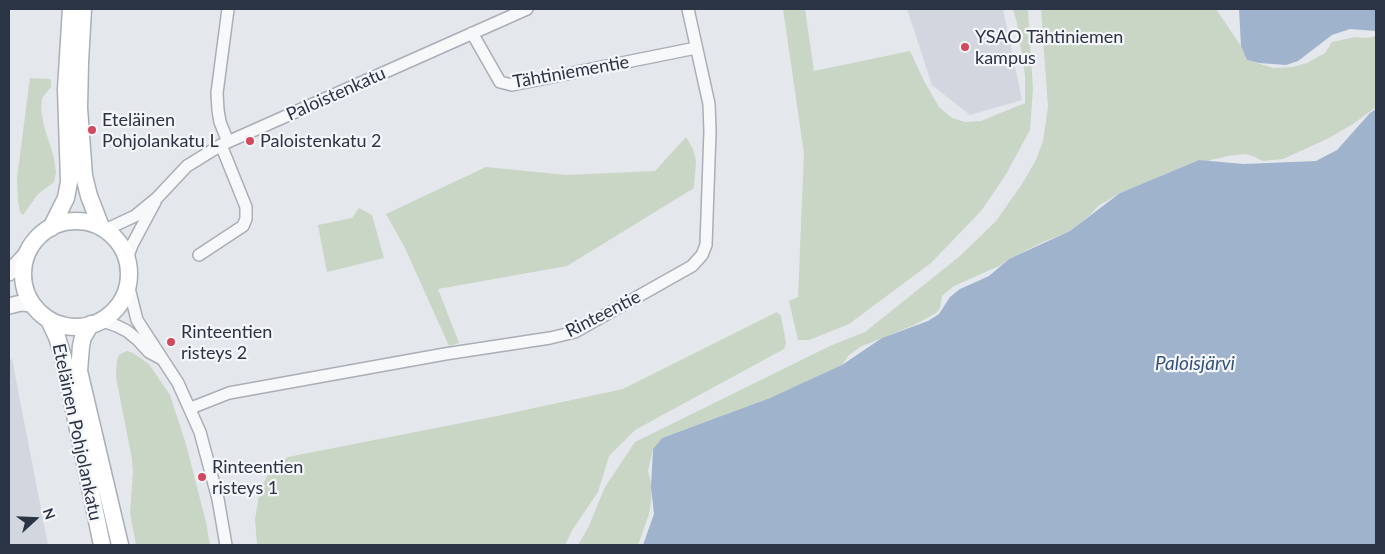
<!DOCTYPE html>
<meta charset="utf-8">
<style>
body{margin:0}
#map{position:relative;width:1385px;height:554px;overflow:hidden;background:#e4e7ec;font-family:Lato,sans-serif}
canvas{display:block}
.frame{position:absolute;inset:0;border:10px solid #2b3445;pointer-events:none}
.north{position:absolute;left:10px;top:494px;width:50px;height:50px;-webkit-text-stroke:4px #f4f6f9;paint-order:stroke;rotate:70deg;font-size:14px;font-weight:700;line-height:20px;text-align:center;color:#2b3445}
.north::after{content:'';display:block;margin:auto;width:18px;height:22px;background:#2b3445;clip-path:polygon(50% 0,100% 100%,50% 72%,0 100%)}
</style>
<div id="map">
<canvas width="1385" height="554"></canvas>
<div class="frame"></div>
<div class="north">N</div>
</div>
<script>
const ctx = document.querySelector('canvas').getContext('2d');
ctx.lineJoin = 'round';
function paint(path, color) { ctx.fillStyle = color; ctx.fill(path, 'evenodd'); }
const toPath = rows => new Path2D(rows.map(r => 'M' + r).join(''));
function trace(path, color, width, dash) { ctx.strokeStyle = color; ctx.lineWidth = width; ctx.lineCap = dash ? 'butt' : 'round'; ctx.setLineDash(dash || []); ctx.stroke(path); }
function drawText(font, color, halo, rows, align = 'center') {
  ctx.font = font + ' Lato,sans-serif'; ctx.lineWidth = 4.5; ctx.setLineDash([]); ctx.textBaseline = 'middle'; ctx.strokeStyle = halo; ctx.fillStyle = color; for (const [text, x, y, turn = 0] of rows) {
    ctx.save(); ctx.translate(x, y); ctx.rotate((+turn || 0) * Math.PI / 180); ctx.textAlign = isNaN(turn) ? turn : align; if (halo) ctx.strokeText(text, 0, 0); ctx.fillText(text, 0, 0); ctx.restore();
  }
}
paint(toPath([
 [907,9,1003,9,1022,100,970,115,932,85],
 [12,359,48,545,9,545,9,360]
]), '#d2d6de');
paint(toPath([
 [783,9,805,9,814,71,910,51,924,81,939,107,952,118,965,122,981,121,1025,103,1025,76,1017,23,1013,9,1028,9,1030,42,1033,89,1030,130,1005,176,981,211,931,263,849,324,809,340,798,340,789,301,798,297,804,153],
 [1041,9,1216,9,1241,46,1247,60,1273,68,1293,67,1307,63,1325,53,1332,42,1355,37,1366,38,1376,36,1376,107,1353,124,1329,138,1283,159,1263,161,1253,156,1245,154,1228,156,1207,161,1199,160,1120,193,1098,206,1089,216,1070,231,1041,243,1009,259,999,266,954,286,942,296,940,308,936,313,914,325,860,347,848,356,842,365,833,371,770,398,662,438,653,449,648,471,652,486,651,502,649,514,638,545,578,545,588,528,605,487,635,442,832,345,865,332,960,256,996,221,1022,184,1036,160,1043,141,1048,107],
 [30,78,50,79,51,82,51,87,42,98,41,110,44,126,54,158,56,172,54,182,38,194,23,215,20,212,18,201,17,178],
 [686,137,693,149,696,161,694,188,567,266,438,289,459,343,449,346,405,248,386,214,486,167,566,175,655,171],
 [359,208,372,215,384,258,327,272,318,225,352,218],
 [777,312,781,316,786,343,784,349,635,430,609,456,598,492,573,529,565,545,257,545,255,519,260,490,270,470,288,457,497,416,623,389],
 [127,351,133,353,149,364,170,395,186,444,206,522,210,545,136,545,130,513,133,472,132,459,116,377,117,360,119,355]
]), '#c9d6c5');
paint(toPath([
 [1239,9,1376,9,1376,31,1350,29,1332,35,1298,61,1286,65,1259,63,1247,60,1241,46],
 [1376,109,1376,545,643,545,654,514,651,487,653,449,662,438,770,398,842,365,882,338,928,321,939,314,950,297,960,289,989,276,1009,259,1070,231,1120,193,1199,160,1243,164,1316,161,1337,150,1370,113]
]), '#9fb4cc');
const minor = toPath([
 [228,9,217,93,218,110,220,122,228,142],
 [472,33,500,82,512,85,696,48],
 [107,229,135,216,157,198,187,166,221,145,527,9],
 [199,255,243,226,246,219,246,207,221,145],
 [127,259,132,245,155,202],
 [128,284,137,320,178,383,200,432,218,499,226,545],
 [100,320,117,326,127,331,138,340,149,352,162,359],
 [191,408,229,393,445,354,550,338,575,332,692,266,702,255,706,245,710,131,709,104,688,9]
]);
const tertiary = toPath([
 [9,273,28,252],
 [9,306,21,303,32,304]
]);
const secondary = toPath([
 [83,9,80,62,79,108,84,176,89,196,101,227],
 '23 274a53 53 0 1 1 106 0a53 53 0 1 1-106 0Z',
 [51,228,66,198,69,182,66,89,71,9],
 [49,320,57,337,63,357,102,545],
 [91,324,83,337,81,346,79,371,120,545]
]);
trace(minor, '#a9aeb7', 14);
trace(tertiary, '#a9aeb7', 18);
trace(secondary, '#a9aeb7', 19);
trace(minor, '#f7f8fa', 11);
trace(tertiary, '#f7f8fa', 15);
trace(secondary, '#fff', 16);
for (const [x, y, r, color] of [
 [965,47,5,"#d1495b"],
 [92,130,5,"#d1495b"],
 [250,141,5,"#d1495b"],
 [171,342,5,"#d1495b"],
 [202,477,5,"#d1495b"]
]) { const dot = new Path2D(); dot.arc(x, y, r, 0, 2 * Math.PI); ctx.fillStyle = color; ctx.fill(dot); trace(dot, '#f4f6f9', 2); }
drawText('18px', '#2b3445', '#f4f6f9', [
 ["YSAO Tähtiniemen",975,37],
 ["kampus",975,58],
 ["Eteläinen",102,120],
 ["Pohjolankatu L",102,141],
 ["Paloistenkatu 2",260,141],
 ["Rinteentien",181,332],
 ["risteys 2",181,353],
 ["Rinteentien",212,467],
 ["risteys 1",212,488]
], 'left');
drawText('18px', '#2b3445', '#f4f6f9', [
 ["Tähtiniementie",571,72,-10],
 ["Paloistenkatu",336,94,-24],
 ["Rinteentie",603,314,-27],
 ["Eteläinen Pohjolankatu",77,432,78]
]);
drawText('italic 19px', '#34527a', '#f4f6f9', [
 ["Paloisjärvi",1195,364]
]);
</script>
